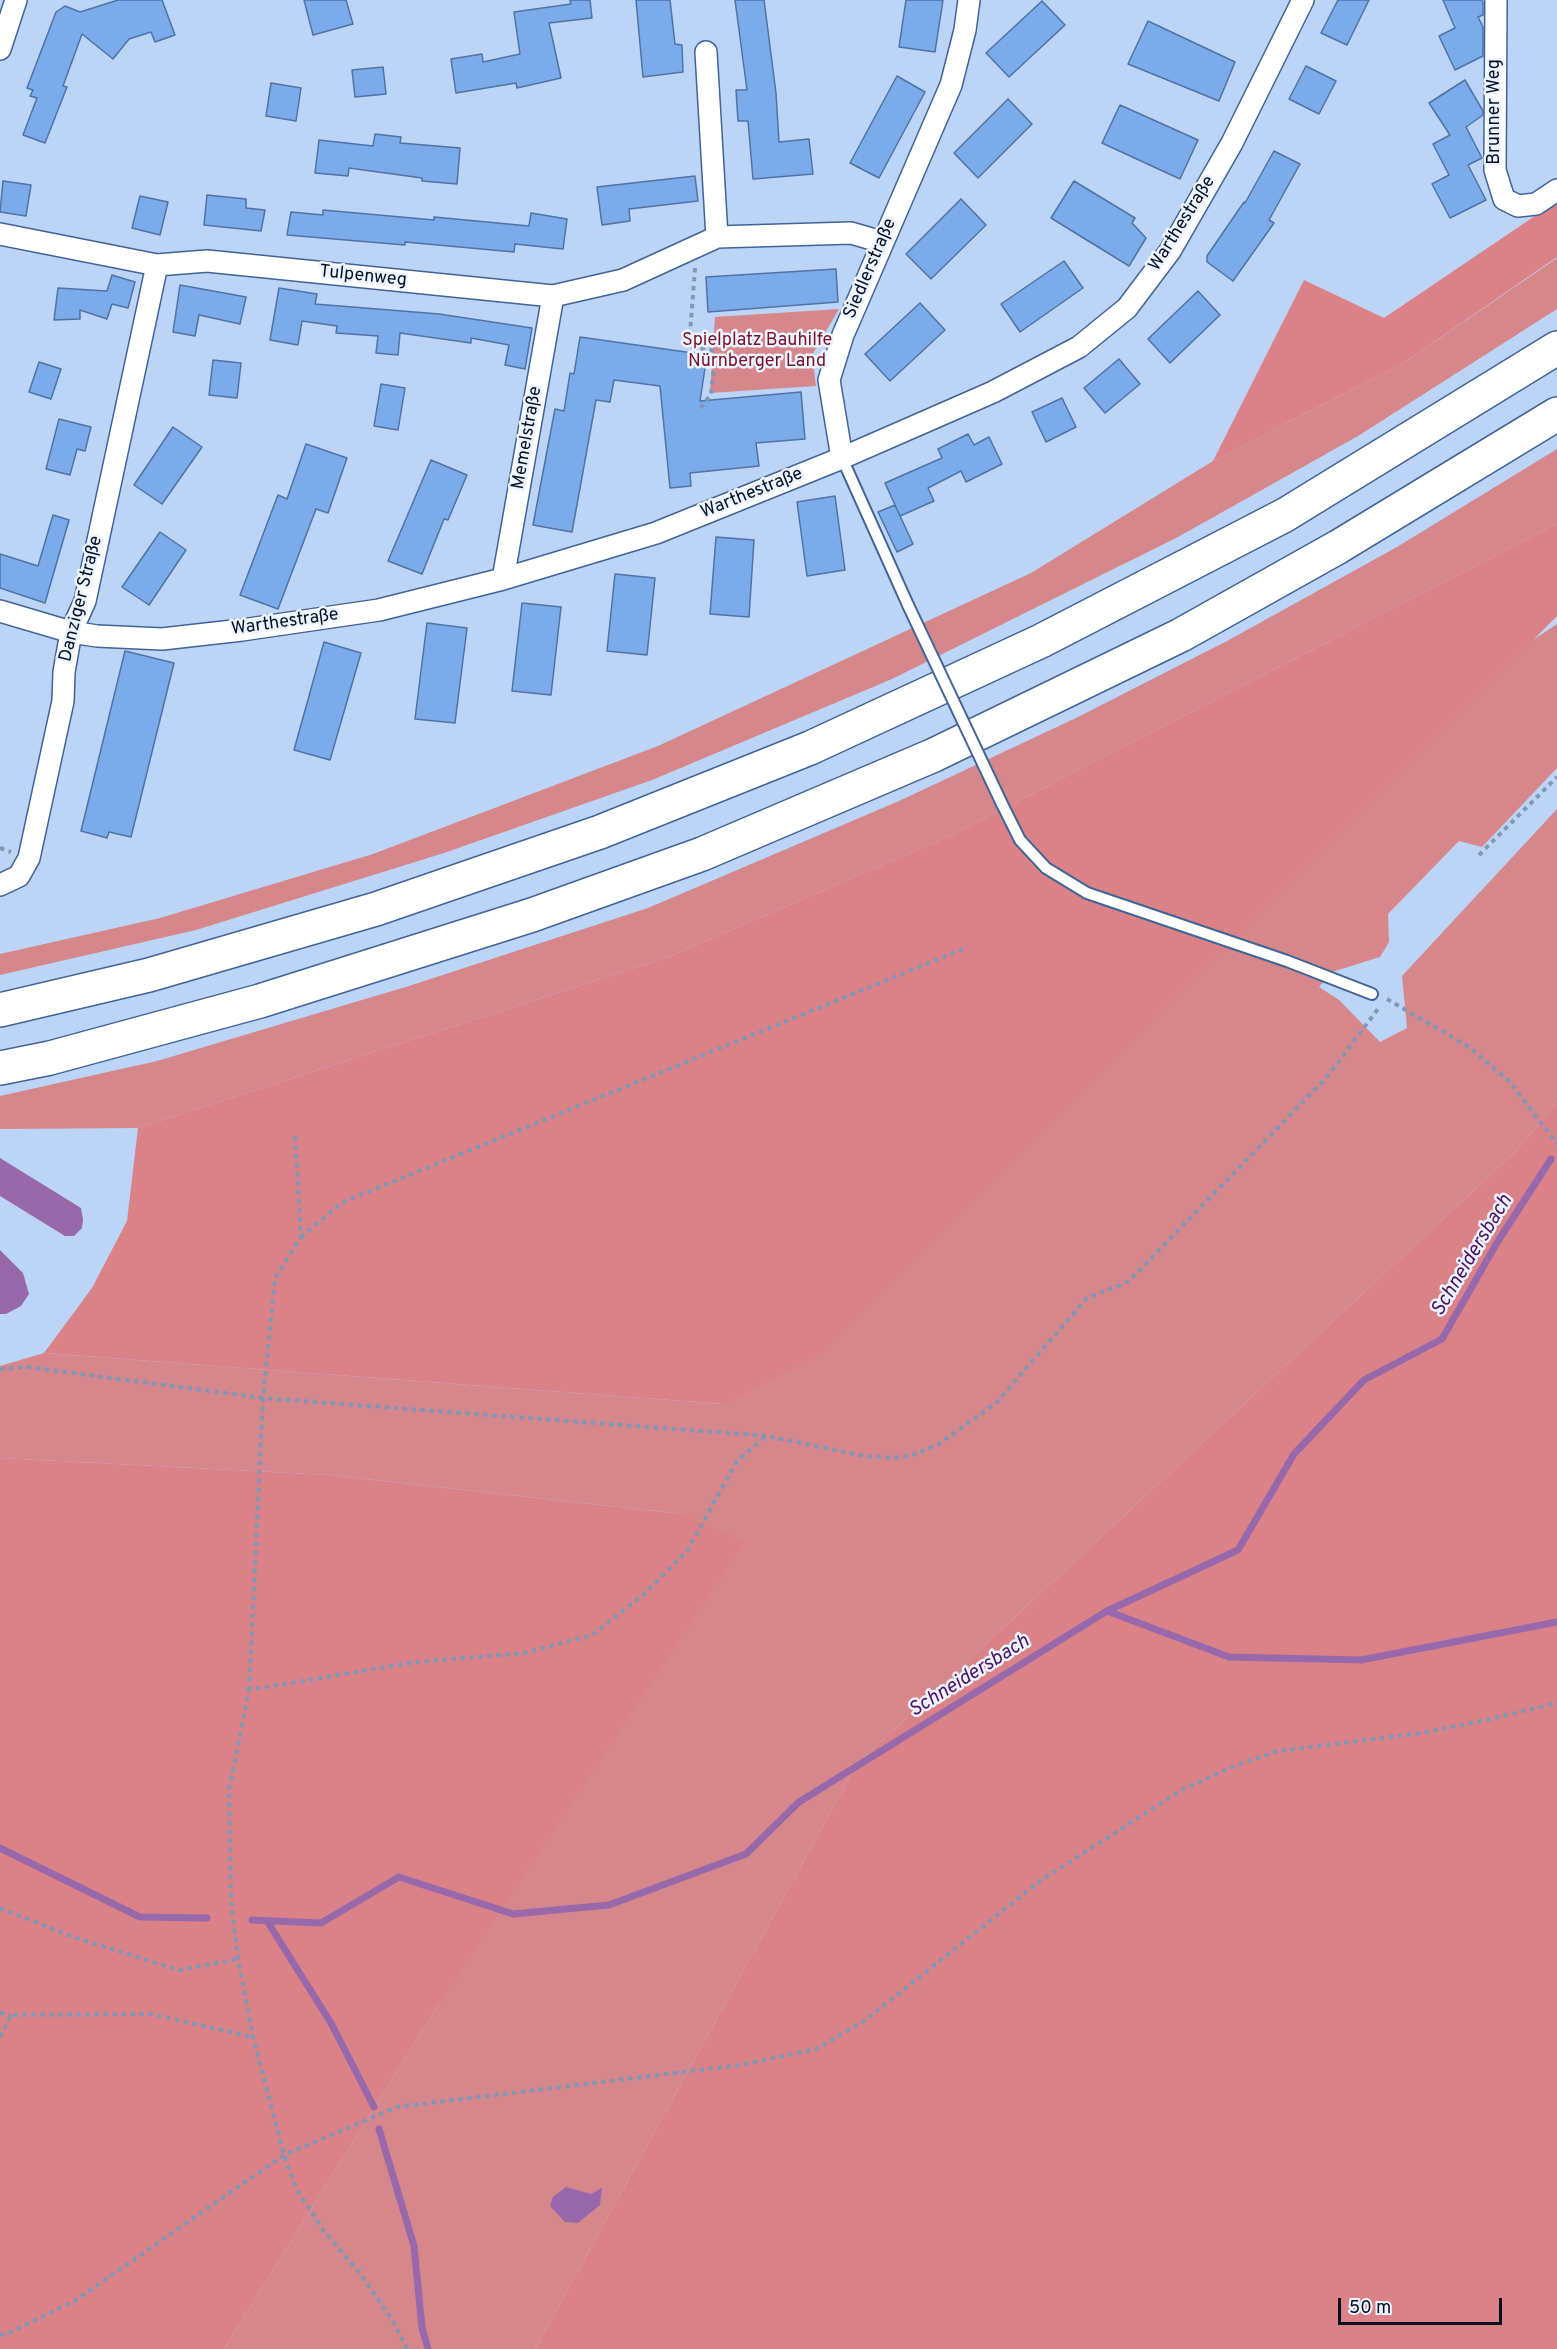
<!DOCTYPE html>
<meta charset="utf-8">
<style>
body{margin:0}
#map{position:relative;width:1557px;height:2349px;overflow:hidden;background:#bcd4f5;font-family:Overpass,sans-serif}
canvas{display:block}
.scale{position:absolute;left:1338px;top:2298px;width:164px;height:27px;box-sizing:border-box;border:3px solid #031023;border-top:0;padding-left:8px;font-size:18px;line-height:21px;white-space:nowrap;color:#031023;-webkit-text-stroke:4px #ebf4ff;paint-order:stroke}
</style>
<div id="map">
<canvas width="1557" height="2349"></canvas>
<div class="scale">50 m</div>
</div>
<script>
const ctx = document.querySelector('canvas').getContext('2d');
ctx.lineJoin = 'round';
function paint(path, color) { ctx.fillStyle = color; ctx.fill(path, 'evenodd'); }
const toPath = rows => new Path2D(rows.map(r => 'M' + r).join(''));
function trace(path, color, width, dash) { ctx.strokeStyle = color; ctx.lineWidth = width; ctx.lineCap = dash ? 'butt' : 'round'; ctx.setLineDash(dash || []); ctx.stroke(path); }
function drawText(font, color, halo, rows, align = 'center') {
  ctx.font = font + ' Overpass,sans-serif'; ctx.lineWidth = 5; ctx.setLineDash([]); ctx.textBaseline = 'middle'; ctx.strokeStyle = halo; ctx.fillStyle = color; for (const [text, x, y, turn = 0] of rows) {
    ctx.save(); ctx.translate(x, y); ctx.rotate((+turn || 0) * Math.PI / 180); ctx.textAlign = isNaN(turn) ? turn : align; if (halo) ctx.strokeText(text, 0, 0); ctx.fillText(text, 0, 0); ctx.restore();
  }
}
paint(toPath([
 [1557,258,1557,309,1358,436,1178,537,892,679,652,780,444,853,196,930,0,975,0,954,160,918,373,854,658,746,1031,573,1213,461,1405,362],
 [839,309,812,355,816,386,710,393,715,317],
 [1557,449,1557,524,954,834,669,957,138,1128,0,1129,0,1096,157,1061,409,986,648,908,899,801,1076,718,1227,641,1397,547],
 [1557,624,1557,768,1482,847,1459,841,1388,914,1389,942,1380,957,1332,972,1319,987,1339,1000,1380,1042,1407,1028,1402,976,1557,809,1557,1101,1517,1150,857,1764,535,2349,224,2349,437,2007,682,1514,329,1475,0,1458,0,1366,44,1353,723,1404,1530,642]
]), '#d6878c');
paint(toPath([
 [1557,201,1557,257,1405,362,1213,461,1304,280,1384,318],
 [1557,524,1557,616,822,1353,723,1404,44,1353,92,1288,127,1221,138,1128,669,957,954,834],
 [1557,1101,1557,2349,535,2349,857,1764,1517,1150],
 [0,1458,329,1475,682,1514,744,1542,437,2007,224,2349,0,2349]
]), '#da8288');
paint(toPath([
 [0,1158,81,1208,83,1219,82,1228,74,1236,65,1236,0,1196],
 [0,1250,23,1273,29,1294,21,1306,6,1314,0,1314],
 [566,2187,591,2194,602,2188,600,2205,578,2223,565,2222,550,2206,553,2197]
]), '#9869aa');
trace(toPath([
 [1107,1611,1229,1657,1361,1660,1557,1622],
 [0,1848,140,1917,207,1918],
 [252,1920,321,1923,399,1877,513,1914,609,1905,746,1854,799,1802,1107,1611,1238,1550,1294,1454,1364,1380,1442,1339,1498,1241,1551,1159],
 [267,1921,331,2023,374,2107],
 [379,2129,414,2246,422,2328,428,2349]
]), '#9869aa', 7);
const building = toPath([
 [118,0,162,0,175,35,155,42,151,32,129,39,113,59,82,34,63,86,67,87,45,143,23,135,37,98,30,96,33,90,27,88,56,12,65,6,80,12,118,0],
 [304,0,346,0,353,24,313,35,304,0],
 [570,0,590,0,592,18,549,23,561,78,517,88,516,83,456,93,451,59,482,54,483,62,520,54,514,12,571,4,570,0],
 [636,0,670,0,675,44,682,45,683,72,643,77,636,0],
 [735,0,764,0,776,93,779,142,809,139,813,174,753,179,748,121,738,121,736,90,747,90,735,0],
 [906,0,943,0,935,52,899,47,906,0],
 [1338,0,1369,0,1347,45,1321,33,1338,0],
 [1443,0,1482,0,1483,2,1483,15,1478,17,1483,27,1483,56,1455,70,1439,36,1455,28,1443,0],
 [1042,1,1065,25,1009,77,986,53,1042,1],
 [1148,21,1235,62,1219,101,1128,64,1148,21],
 [1306,66,1336,81,1319,114,1289,99,1306,66],
 [383,67,386,94,355,97,352,70,383,67],
 [897,76,925,92,879,178,850,163,897,76],
 [1465,80,1483,111,1483,115,1466,127,1482,158,1468,165,1486,200,1450,218,1432,184,1449,175,1433,144,1450,135,1429,103,1465,80],
 [271,83,301,88,296,121,266,116,271,83],
 [1008,99,1032,124,978,178,954,153,1008,99],
 [1120,105,1198,140,1180,179,1102,143,1120,105],
 [375,134,401,137,400,143,460,148,457,184,422,181,422,178,349,168,348,176,315,173,319,140,373,146,375,134],
 [1274,151,1300,164,1269,220,1274,223,1233,281,1207,262,1207,256,1244,202,1245,203,1274,151],
 [695,176,698,201,629,209,630,221,602,225,597,187,695,176],
 [3,181,31,185,26,216,0,212,3,181],
 [1074,181,1135,218,1132,223,1146,238,1129,266,1051,218,1074,181],
 [207,195,246,199,246,208,265,210,261,231,204,225,207,195],
 [140,196,168,202,160,235,132,228,140,196],
 [961,199,986,225,931,279,906,254,961,199],
 [323,210,434,220,434,217,529,226,531,213,567,219,563,249,515,244,514,252,405,242,405,245,287,235,291,212,323,215,323,210],
 [1064,261,1083,288,1020,332,1001,304,1064,261],
 [836,269,838,302,708,312,706,277,836,269],
 [112,275,135,282,128,308,112,304,107,319,80,310,80,319,54,320,58,288,107,291,112,275],
 [180,285,246,297,240,324,199,315,195,336,173,332,180,285],
 [279,288,317,294,315,304,439,314,532,328,525,369,505,365,509,345,471,338,471,343,400,333,398,355,376,353,378,336,336,333,337,326,302,321,298,345,270,340,279,288],
 [1198,291,1220,315,1170,363,1148,339,1198,291],
 [920,303,945,330,890,381,865,354,920,303],
 [580,337,707,355,700,401,801,392,805,439,756,443,759,466,690,473,691,486,670,488,660,386,614,380,610,402,596,400,572,532,533,525,555,409,564,411,570,373,574,374,580,337],
 [1119,359,1140,384,1105,413,1084,388,1119,359],
 [213,360,241,363,237,398,209,395,213,360],
 [39,362,61,369,51,399,29,392,39,362],
 [381,384,405,388,398,430,374,426,381,384],
 [1062,398,1076,427,1046,442,1032,412,1062,398],
 [59,419,91,427,85,451,77,449,70,475,46,469,59,419],
 [173,427,202,447,162,504,134,485,173,427],
 [968,434,974,445,989,437,1002,464,966,482,961,471,928,488,934,501,900,516,885,483,942,458,938,449,968,434],
 [306,444,347,458,328,513,316,509,278,609,240,595,278,495,287,499,306,444],
 [431,460,467,475,448,520,444,519,422,574,388,561,431,460],
 [835,496,845,570,807,576,797,502,835,496],
 [895,505,913,544,897,552,878,512,895,505],
 [53,515,69,520,45,603,0,588,0,554,38,566,53,515],
 [160,532,186,550,149,605,122,587,160,532],
 [716,537,754,540,749,617,710,614,716,537],
 [615,574,655,578,647,655,607,651,615,574],
 [522,603,561,607,551,695,512,691,522,603],
 [427,623,467,628,455,723,415,719,427,623],
 [324,642,361,653,330,760,294,750,324,642],
 [125,651,174,663,131,837,109,832,107,838,81,831,125,651]
]);
paint(building, '#7babeb');
trace(building, '#4e73a5', 1.5);
const service = toPath([
 [842,458,908,605],
 [1002,804,1020,840,1046,868,1087,893,1287,961,1372,994]
]);
const minor = toPath([
 [1496,0,1495,170,1504,199,1518,206,1536,204,1557,190],
 [0,49,16,0],
 [706,52,717,237],
 [0,234,157,265,207,261,553,296,623,280,717,237,851,233,882,242],
 [842,458,829,380,843,335,951,85,965,30,969,0],
 [503,579,553,296],
 [0,611,71,632,97,636,162,639,242,630,379,610,503,579,656,533,842,458,993,392,1079,347,1127,308,1170,251,1232,143,1303,0],
 [0,885,19,876,29,858,63,701,64,672,71,632,85,601,157,265]
]);
const motorway = toPath([
 [0,1010,149,975,376,909,600,832,810,748,1041,641,1285,515,1557,348],
 [0,1068,50,1058,260,1001,532,915,702,854,934,755,1181,635,1338,547,1557,414]
]);
trace(service, '#406495', 14);
trace(minor, '#406495', 24);
trace(motorway, '#406495', 36);
trace(toPath([
 [695,268,689,346,716,351,711,394,698,412],
 [0,848,11,852],
 [1479,855,1557,777],
 [1387,999,1469,1047,1510,1082,1557,1144],
 [301,1237,343,1202,968,947],
 [0,1369,27,1367,263,1398,767,1436,864,1456,894,1458,913,1455,939,1444,996,1403,1087,1298,1128,1282,1327,1077,1378,1009],
 [249,1690,263,1398,275,1278,301,1237,295,1135],
 [0,1908,73,1937,179,1970,238,1959],
 [0,2013,11,2015],
 [0,2037,11,2015,151,2014,253,2037],
 [0,2335,9,2333,76,2300,284,2155,397,2107,740,2065,816,2049,864,2021,1040,1881,1183,1789,1237,1765,1278,1751,1421,1733,1486,1720,1557,1703],
 [407,2349,393,2321,359,2272,324,2231,297,2190,284,2155,253,2037,238,1959,231,1903,229,1790,249,1690,416,1662,524,1653,592,1635,643,1595,687,1551,737,1461,766,1436]
]), '#8297b4', 4, [4.5, 4.5]);
trace(service, '#fff', 10);
trace(minor, '#fff', 21);
trace(motorway, '#fff', 33);
const serviceBridge = toPath([
 [908,605,1002,804]
]);
trace(serviceBridge, '#406495', 14, []);
trace(serviceBridge, '#fff', 10);
drawText('18px', '#031023', '#ebf4ff', [
 ["Brunner Weg",1495,112,-90],
 ["Warthestraße",1183,224,-58],
 ["Siedlerstraße",871,269,-67],
 ["Tulpenweg",363,277,6],
 ["Memelstraße",528,438,-80],
 ["Warthestraße",752,494,-22],
 ["Danziger Straße",82,599,-76],
 ["Warthestraße",285,623,-8]
]);
drawText('18px', '#7b1128', '#ebf4ff', [
 ["Spielplatz Bauhilfe",757,341],
 ["Nürnberger Land",757,362]
]);
drawText('italic 20px', '#4e1162', '#ebf4ff', [
 ["Schneidersbach",1473,1256,-59],
 ["Schneidersbach",970,1677,-32]
]);
</script>
